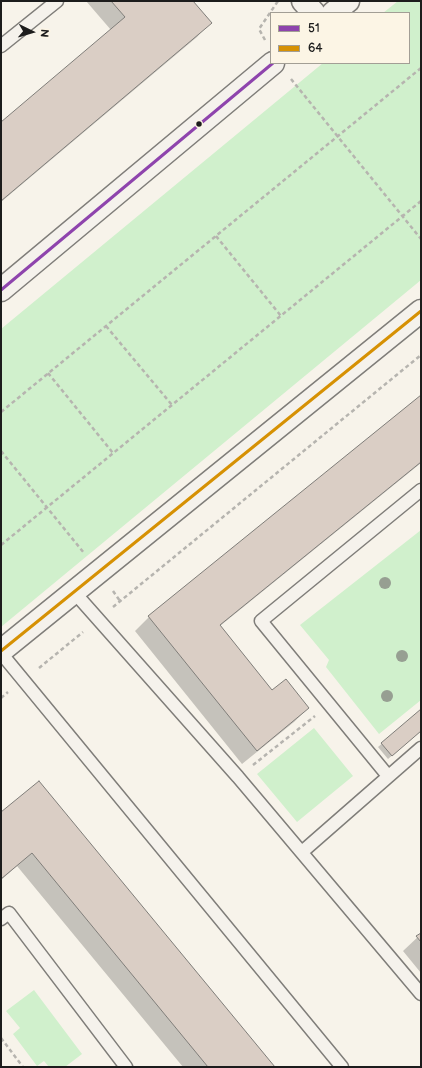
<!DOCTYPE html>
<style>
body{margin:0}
#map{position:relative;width:422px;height:1068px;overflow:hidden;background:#f7f3ea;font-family:"Balsamiq Sans",sans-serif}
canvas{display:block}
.frame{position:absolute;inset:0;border:2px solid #1c1c1c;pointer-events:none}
.legend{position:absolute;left:270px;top:12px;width:140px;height:52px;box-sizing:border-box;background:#fcf5e5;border:1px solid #a29e95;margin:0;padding:5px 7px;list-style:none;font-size:12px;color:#1c1c1c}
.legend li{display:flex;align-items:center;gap:8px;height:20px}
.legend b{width:20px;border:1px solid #a29e95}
.north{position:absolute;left:12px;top:12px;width:40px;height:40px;-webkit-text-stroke:3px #fcf5e5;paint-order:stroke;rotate:95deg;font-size:11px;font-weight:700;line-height:16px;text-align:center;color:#1c1c1c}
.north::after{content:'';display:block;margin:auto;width:14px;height:18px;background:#1c1c1c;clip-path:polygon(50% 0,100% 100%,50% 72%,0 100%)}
</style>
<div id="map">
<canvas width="422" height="1068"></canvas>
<div class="frame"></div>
<ul class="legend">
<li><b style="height:5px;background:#8e44ad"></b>51</li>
<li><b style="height:5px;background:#d69104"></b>64</li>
</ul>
<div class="north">N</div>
</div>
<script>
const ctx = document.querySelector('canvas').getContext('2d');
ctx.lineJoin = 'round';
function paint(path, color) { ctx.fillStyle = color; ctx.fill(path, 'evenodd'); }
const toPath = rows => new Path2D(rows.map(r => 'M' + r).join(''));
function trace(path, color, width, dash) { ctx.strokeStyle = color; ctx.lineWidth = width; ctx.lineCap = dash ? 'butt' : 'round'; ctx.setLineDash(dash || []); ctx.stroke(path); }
paint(toPath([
 [398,1,421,1,421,280,1,627,1,329,323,63,409,63,409,13,383,13],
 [421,530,421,700,379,734,326,667,329,660,300,625],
 [314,728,353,776,297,822,257,774],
 [34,990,82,1054,65,1067,49,1067,44,1061,37,1066,13,1034,20,1028,6,1011]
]), '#d0f0cc');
paint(toPath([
 [86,1,192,1,210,23,197,37,1,202,1,123,111,30],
 [421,397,421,463,220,626,272,691,308,708,294,722,242,764,135,631,149,617],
 [421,710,421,731,388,759,378,747],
 [1,813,273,1067,183,1067,17,866,1,880],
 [421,934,421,973,403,951]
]), '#0003');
const building = toPath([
 [111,1,193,1,212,23,1,201,1,122,125,17,111,1],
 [421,395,421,462,220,625,272,690,286,679,309,708,257,751,148,616,421,395],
 [421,709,421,731,392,756,381,743,421,709],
 [39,781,275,1067,208,1067,32,853,1,879,1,812,39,781],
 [421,933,421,942,416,936,421,933]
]);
paint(building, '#dacec5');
trace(building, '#7f7d79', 1);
const lane = toPath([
 [1,46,57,1],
 [74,592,238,777,421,994],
 [1,653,342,1067],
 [388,776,261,621,421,490],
 [302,852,421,748],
 [1,919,9,913,126,1067]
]);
const secondary = toPath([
 [303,1,314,13],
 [333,13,348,1],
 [1,290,273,63],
 [1,651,421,311]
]);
trace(lane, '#7f7d79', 15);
trace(secondary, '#7f7d79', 25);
trace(toPath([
 [265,40,259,29,278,1],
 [291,79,421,239],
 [216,236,281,316],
 [106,326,172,405],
 [48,373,113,453],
 [1,412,421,68],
 [1,451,84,553],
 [1,545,421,201],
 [113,591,120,601],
 [113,607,421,355],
 [39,668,83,632],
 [1,698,8,692],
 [253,765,315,716],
 [1,1038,23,1067]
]), '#b6b4af', 2.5, [4, 3]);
trace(lane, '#f5f2ec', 12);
trace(secondary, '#f5f2ec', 22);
trace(toPath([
 [1,290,273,63]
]), '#8e44ad', 3);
trace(toPath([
 [1,651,421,311]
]), '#d69104', 3);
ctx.fillStyle = '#979f92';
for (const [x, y] of [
 [385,583],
 [402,656],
 [387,696]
]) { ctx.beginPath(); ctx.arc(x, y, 6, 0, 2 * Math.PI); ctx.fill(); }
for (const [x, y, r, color] of [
 [199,124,3.5,"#1c1c1c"]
]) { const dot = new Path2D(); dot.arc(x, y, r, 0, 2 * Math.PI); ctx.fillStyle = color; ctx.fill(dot); trace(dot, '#fcf5e5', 1.5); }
</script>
